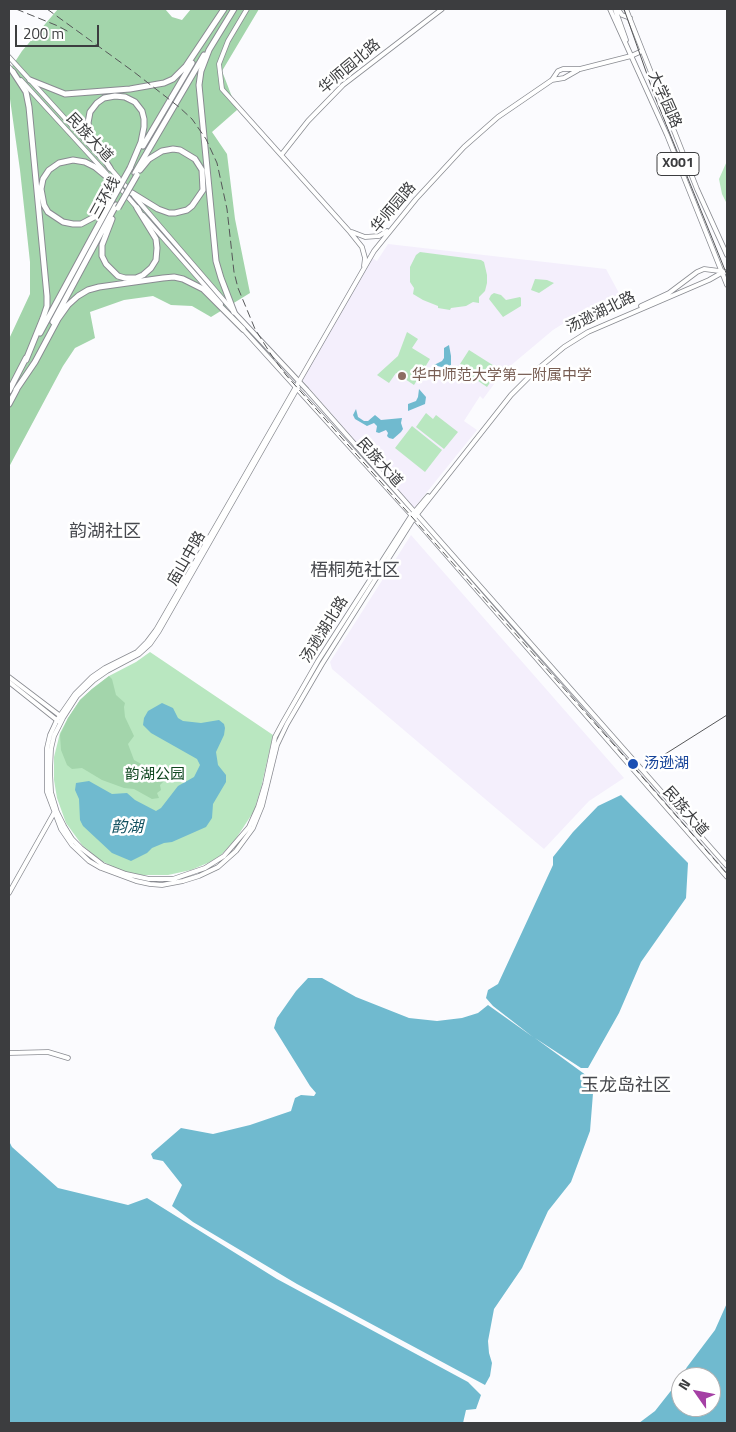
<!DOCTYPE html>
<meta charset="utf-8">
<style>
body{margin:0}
#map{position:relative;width:736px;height:1432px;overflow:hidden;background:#fbfbfe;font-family:"Titillium Web",sans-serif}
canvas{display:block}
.frame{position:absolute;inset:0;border:10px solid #3c3d3f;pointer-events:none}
.north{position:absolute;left:671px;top:1367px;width:50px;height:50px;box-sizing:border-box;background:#fff;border:1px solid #b1b1b2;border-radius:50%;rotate:303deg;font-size:14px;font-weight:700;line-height:20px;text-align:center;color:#3c3d3f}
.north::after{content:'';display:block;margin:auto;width:18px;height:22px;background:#a540a5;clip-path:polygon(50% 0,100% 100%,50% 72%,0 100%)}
.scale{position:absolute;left:15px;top:25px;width:84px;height:22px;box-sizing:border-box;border:2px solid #3c3d3f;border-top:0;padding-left:6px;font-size:15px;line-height:18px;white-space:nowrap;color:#3c3d3f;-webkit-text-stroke:4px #fff;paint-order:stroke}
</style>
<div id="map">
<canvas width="736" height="1432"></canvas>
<div class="frame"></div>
<div class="north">N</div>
<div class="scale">200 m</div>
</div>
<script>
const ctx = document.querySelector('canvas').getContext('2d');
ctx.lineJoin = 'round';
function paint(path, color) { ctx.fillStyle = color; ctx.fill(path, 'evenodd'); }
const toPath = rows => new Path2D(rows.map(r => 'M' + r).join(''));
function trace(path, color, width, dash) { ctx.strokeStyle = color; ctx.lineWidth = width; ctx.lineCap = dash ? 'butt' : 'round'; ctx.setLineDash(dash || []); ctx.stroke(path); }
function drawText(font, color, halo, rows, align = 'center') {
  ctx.font = font + ' "Titillium Web","Noto Sans SC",sans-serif'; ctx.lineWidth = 5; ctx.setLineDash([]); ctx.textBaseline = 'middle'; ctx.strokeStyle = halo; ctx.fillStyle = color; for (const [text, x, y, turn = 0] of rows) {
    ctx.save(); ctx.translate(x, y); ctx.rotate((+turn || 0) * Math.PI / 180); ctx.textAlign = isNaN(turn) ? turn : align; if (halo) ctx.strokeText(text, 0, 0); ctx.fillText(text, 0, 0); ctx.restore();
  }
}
paint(toPath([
 [388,244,606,269,620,295,575,316,553,330,503,372,483,399,480,396,464,421,477,430,414,508,302,380,372,258,377,261],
 [411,535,624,778,589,801,544,849,332,669,330,662]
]), '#f4effc');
paint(toPath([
 [727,161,727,204,722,194,719,179],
 [420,252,481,260,484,262,487,275,487,283,485,291,479,297,479,303,473,302,466,306,451,308,450,310,438,308,438,306,423,300,413,294,414,288,410,282,410,267,416,255],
 [535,279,547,280,554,283,539,293,531,290],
 [494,293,501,295,506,300,520,297,521,298,521,306,503,317,489,299,491,295],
 [407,332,418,339,412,348,430,359,414,385,396,373,389,383,377,375,398,356],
 [469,350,499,369,487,387,465,372,467,368,460,364],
 [426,413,433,419,436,415,458,432,444,449,416,427],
 [412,426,442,450,425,472,395,448],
 [150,652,273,735,261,788,254,811,235,840,221,855,210,862,191,870,168,875,136,875,117,869,100,860,82,845,66,823,57,798,54,780,54,757,60,733,68,718,80,700,92,689,109,676,136,662]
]), '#b9e7c0');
paint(toPath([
 [58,9,165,9,172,17,182,20,191,9,259,9,222,71,237,110,212,132,227,154,235,219,250,293,211,317,192,306,171,305,153,296,124,300,90,312,95,338,75,348,63,366,9,467,9,339,30,294,30,262,20,170,9,92,9,71,22,51],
 [109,676,112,679,116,695,125,703,124,707,125,717,134,736,128,744,134,760,167,778,160,785,161,790,157,793,159,798,152,799,134,789,124,788,102,780,82,768,72,769,67,765,61,750,60,735,68,718,80,700,92,689]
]), '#a3d5ab');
paint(toPath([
 [449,345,451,356,451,365,445,368,434,365,442,361,444,358,444,348],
 [419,389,426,397,425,404,408,411,408,404,416,401,418,397],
 [356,409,358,417,364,421,368,421,375,415,381,420,402,418,401,423,403,429,401,432,393,439,389,438,387,436,388,433,386,430,379,433,376,432,377,426,374,423,367,426,355,419,353,415],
 [162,703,173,708,178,718,183,721,201,723,219,720,224,724,225,728,224,735,216,752,218,765,226,775,226,782,213,804,212,818,206,827,172,842,164,843,152,848,147,853,131,861,112,853,83,826,80,820,79,799,75,790,76,783,89,781,112,794,127,793,135,800,156,811,161,808,178,786,194,777,200,765,197,759,151,733,143,725,144,718,148,711],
 [621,795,688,863,686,898,641,962,619,1013,588,1068,581,1068,535,1038,594,1081,590,1131,571,1182,548,1211,522,1268,494,1309,488,1341,489,1353,492,1363,490,1376,485,1385,297,1284,193,1222,172,1206,182,1185,163,1161,153,1159,151,1154,181,1128,213,1134,250,1125,291,1111,295,1098,301,1095,314,1096,316,1093,310,1086,274,1028,277,1018,296,991,308,978,322,978,356,997,409,1018,437,1021,462,1018,478,1013,488,1005,533,1037,493,1006,486,998,488,990,498,984,553,865,553,857,573,832,598,806],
 [9,1141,12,1147,58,1188,128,1205,147,1198,277,1279,468,1382,481,1395,476,1409,466,1410,463,1423,9,1423],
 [727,1303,727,1423,639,1423,655,1411,681,1378,681,1407,711,1407,711,1377,681,1377,687,1367,715,1330]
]), '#70bacf');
const secondary = toPath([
 [247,9,228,41,219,64,222,89,350,232,362,247,365,258,364,266],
 [642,51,631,56,580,69,563,69,558,71,552,80,498,117,464,147,416,199,374,251,156,630,147,642,137,652,105,668,92,677,75,694,57,720,50,735,47,748,47,792,61,829,72,845,89,861,101,868,136,881,150,884,162,885,183,881,199,876,218,867,236,851,253,828,262,806,277,745,287,724,322,664,414,518,511,395,533,373,564,347,588,332,709,280,723,272],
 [552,80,564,78,578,70],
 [282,154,308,121,343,85,442,9],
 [352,232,365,237,379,236,387,231],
 [641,306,669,293,697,272,704,269,727,272],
 [9,677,63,718,54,736,51,749,50,771,51,792,57,812,64,826,72,839,81,848,103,865,126,874,149,879,173,879,205,868,224,856,249,827,258,807,265,784,275,737,283,722,318,661,411,516,428,496],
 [9,682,58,721],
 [63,718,77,696,94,680,107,671,139,654,150,644,159,631,298,387],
 [9,893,54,813],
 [9,1053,48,1052,68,1058]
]);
const primary = toPath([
 [610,9,667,135,727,285],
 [615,9,626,40],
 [618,9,622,15,630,18],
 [626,9,697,189,727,255],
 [9,57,102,159],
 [9,67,14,73],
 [21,80,107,174],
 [110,168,130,191],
 [119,187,139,210],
 [134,196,234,312,307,390,727,866],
 [143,215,221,304],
 [242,328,414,518,727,877]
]);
const highway = toPath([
 [13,72,26,92,29,107,47,296,47,306,43,318,26,360],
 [30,80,65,94,130,89,164,83,173,79,186,66,224,9],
 [143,146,192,63],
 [110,168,93,142,88,123,90,112,97,103,104,98,115,96,125,97,135,102,142,111,144,119,144,127,141,142,130,168],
 [135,173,204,55],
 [132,193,158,209,169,213,175,213,187,210,192,206,203,190,202,170,195,159,180,150,173,149,162,151,149,159,140,170],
 [107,205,98,215,81,224,73,224,63,222,48,212,44,205,41,189,43,179,49,170,59,163,73,160,85,162,95,167,118,186],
 [112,219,102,245,102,256,106,264,118,276,125,278,136,278,143,275,151,268,156,260,157,248,156,239,137,208],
 [234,312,221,278,216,261,199,85,201,71,209,50,234,9],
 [53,322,116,205],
 [40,333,111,202],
 [16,390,35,362,58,319,68,305,78,296,88,290,99,287,163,278,174,277,183,279,203,289,243,329],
 [9,391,26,358],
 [9,404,17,389]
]);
trace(secondary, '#898b91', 5.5);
trace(primary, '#898b91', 5.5);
trace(highway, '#898b91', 7);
trace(secondary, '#fff', 4);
trace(primary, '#fff', 4);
trace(highway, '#fff', 5);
trace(toPath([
 [624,9,655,97,727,275],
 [651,763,727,715]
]), '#565759', 1);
trace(toPath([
 [16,9,58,26,69,32],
 [47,9,134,72,179,107,192,119,206,139,217,163,227,209,234,272,238,288,255,329,272,356,286,375,630,763,727,874]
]), '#565759', 1, [8, 4]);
const highwayBridge = toPath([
 [111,202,130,168],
 [118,208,137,175]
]);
trace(highwayBridge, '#898b91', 7, []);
trace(highwayBridge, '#fff', 5);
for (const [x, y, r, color] of [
 [402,376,5,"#8d6e63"],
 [633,764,6,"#1a4fb4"]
]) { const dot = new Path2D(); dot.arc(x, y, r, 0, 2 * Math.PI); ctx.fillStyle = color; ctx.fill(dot); trace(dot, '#fff', 2); }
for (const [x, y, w] of [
 [678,164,42]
]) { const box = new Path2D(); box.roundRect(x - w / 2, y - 11.5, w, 23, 4); ctx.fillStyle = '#fff'; ctx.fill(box); trace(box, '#3c3d3f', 1); }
drawText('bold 14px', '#3c3d3f', null, [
 ["X001",678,164]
]);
drawText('15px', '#3c3d3f', '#fff', [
 ["华师园北路",350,67,-40],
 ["大学园路",664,100,66],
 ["民族大道",89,138,47],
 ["三环线",106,198,-61],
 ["华师园路",394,208,-50],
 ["汤逊湖北路",601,313,-26],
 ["民族大道",379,463,48],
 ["庙山中路",187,559,-60],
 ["汤逊湖北路",325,630,-58],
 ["民族大道",685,812,49]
]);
drawText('15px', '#785e54', '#fff', [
 ["华中师范大学第一附属中学",412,376]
], 'left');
drawText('15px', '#164399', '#fff', [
 ["汤逊湖",644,764]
], 'left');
drawText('15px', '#0e461e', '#fff', [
 ["韵湖公园",155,775]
]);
drawText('italic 16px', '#135261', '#fff', [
 ["韵湖",127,828]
]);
drawText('18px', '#47494e', '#fff', [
 ["韵湖社区",105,533],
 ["梧桐苑社区",355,572],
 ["玉龙岛社区",626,1087]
]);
</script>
